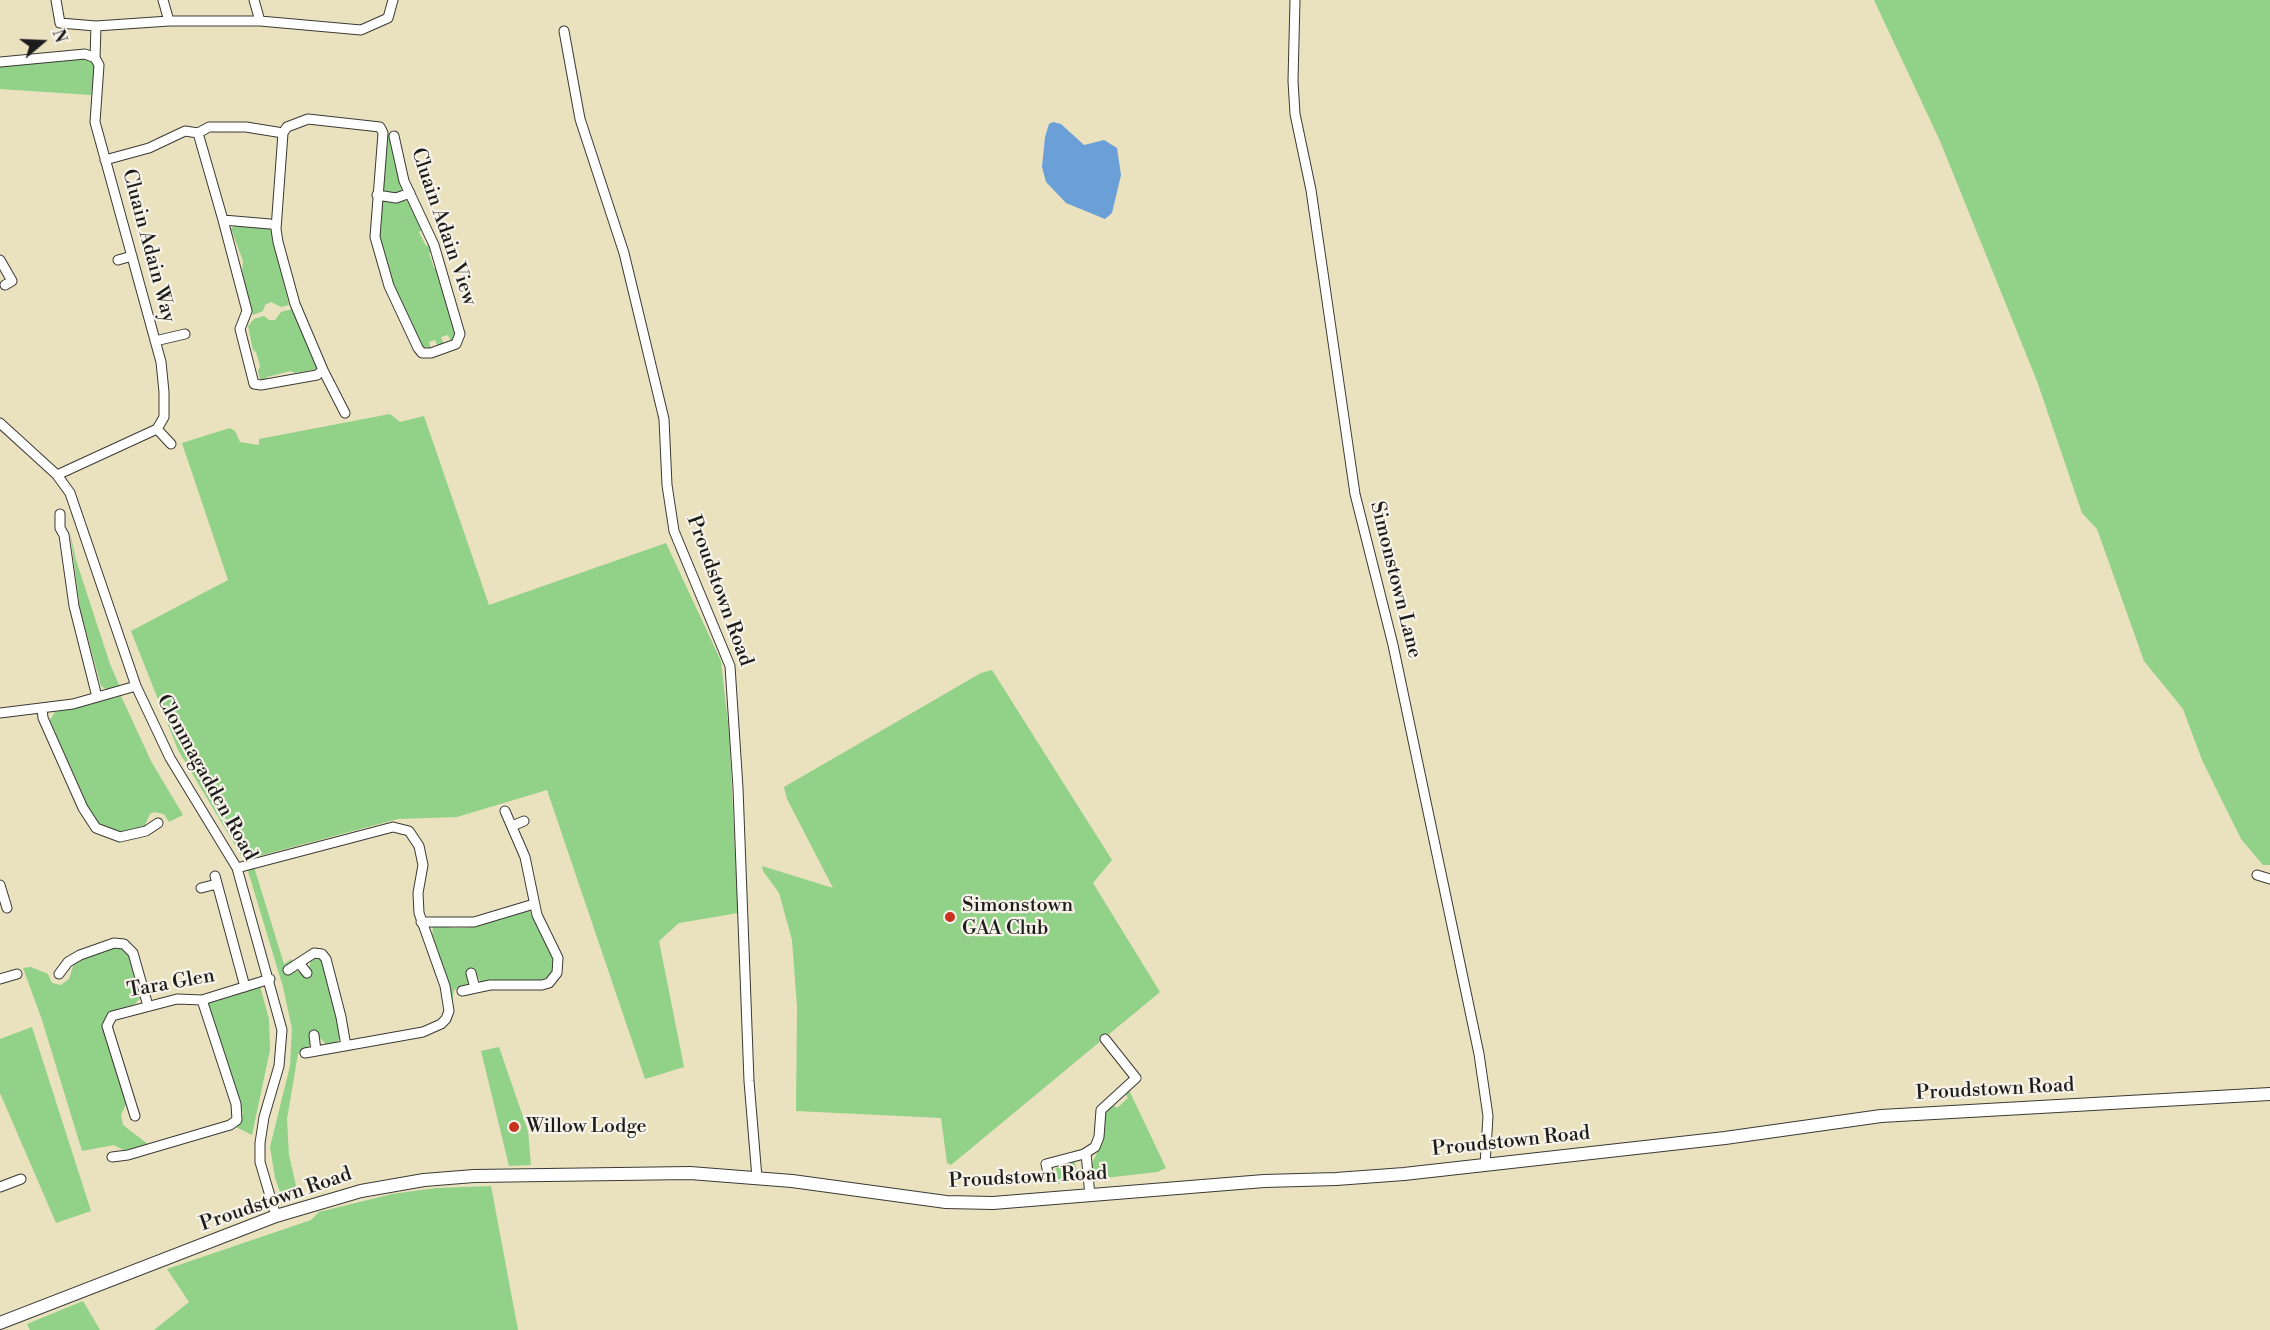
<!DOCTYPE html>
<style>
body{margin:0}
#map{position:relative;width:2270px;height:1330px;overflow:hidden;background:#eae1bf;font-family:"Libre Bodoni",serif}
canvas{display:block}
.north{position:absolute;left:12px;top:12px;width:60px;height:60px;-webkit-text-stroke:4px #f7f3e8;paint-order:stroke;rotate:71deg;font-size:16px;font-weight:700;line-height:24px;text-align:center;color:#1c1c1c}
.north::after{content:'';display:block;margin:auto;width:21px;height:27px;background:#1c1c1c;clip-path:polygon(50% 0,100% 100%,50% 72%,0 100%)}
</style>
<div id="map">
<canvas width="2270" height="1330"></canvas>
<div class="north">N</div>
</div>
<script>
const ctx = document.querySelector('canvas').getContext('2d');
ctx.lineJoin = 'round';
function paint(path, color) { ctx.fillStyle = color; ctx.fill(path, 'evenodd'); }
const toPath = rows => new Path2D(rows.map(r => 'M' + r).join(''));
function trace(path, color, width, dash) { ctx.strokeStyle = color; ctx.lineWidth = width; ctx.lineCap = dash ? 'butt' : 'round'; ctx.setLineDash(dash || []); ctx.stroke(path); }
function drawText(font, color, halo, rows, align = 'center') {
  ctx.font = font + ' "Libre Bodoni",serif'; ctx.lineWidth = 4.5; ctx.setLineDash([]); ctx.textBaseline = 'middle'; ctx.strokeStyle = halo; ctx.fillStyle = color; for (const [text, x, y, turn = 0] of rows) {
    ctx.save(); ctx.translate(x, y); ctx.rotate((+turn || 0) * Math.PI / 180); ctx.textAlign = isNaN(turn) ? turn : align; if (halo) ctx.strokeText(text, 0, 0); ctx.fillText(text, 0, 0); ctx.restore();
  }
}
paint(toPath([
 [1874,0,2270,0,2270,865,2263,865,2241,839,2202,760,2183,709,2144,661,2097,529,2082,513,2037,381,1940,141],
 [87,57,95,64,91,95,0,89,0,64],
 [388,133,402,188,400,193,384,191,382,185],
 [384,200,409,201,423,229,419,232,426,246,430,244,433,252,429,253,434,268,437,268,456,334,455,339,451,342,448,335,441,337,444,345,438,347,435,340,429,342,431,349,421,346,390,277,378,233,380,203],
 [234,226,271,229,289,305,281,307,271,302,265,305,263,311,253,315,242,274,243,261,231,229],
 [292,309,317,369,295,373,291,371,267,377,265,380,260,379,258,371,260,366,256,352,253,350,248,326,254,319,264,316,269,320,275,320,281,312],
 [390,414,400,422,424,416,489,605,666,543,721,661,729,732,738,913,679,923,659,941,684,1067,645,1079,547,790,457,817,398,819,244,860,178,750,131,631,228,580,182,443,230,428,235,431,240,442,259,445,259,439],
 [70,532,76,560,110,664,120,687,109,691,101,686,80,609],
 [992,670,1112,860,1093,883,1160,992,951,1165,947,1163,941,1118,796,1111,797,1006,792,940,779,893,763,871,762,866,833,888,787,799,784,787,981,673],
 [121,696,151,761,183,815,169,822,164,814,154,812,150,814,144,827,123,833,100,826,93,818,50,720,55,712],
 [254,867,284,964,292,959,292,971,303,972,309,969,311,959,319,957,323,960,341,1035,337,1042,326,1044,317,1035,310,1036,310,1045,298,1054,287,1119,289,1155,299,1199,284,1203,275,1178,270,1147,290,1066,292,1029,283,987,248,871],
 [529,910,555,960,553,975,538,981,481,982,475,972,468,974,469,984,454,990,452,1001,447,978,432,938,433,925,455,928,475,927],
 [119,946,129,954,141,997,135,1004,107,1014,102,1027,127,1102,121,1115,123,1125,149,1145,125,1151,114,1145,82,1151,42,1020,23,968,31,967,48,974,52,983,61,985,69,979,74,963,100,951],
 [260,986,269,1019,270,1050,252,1135,236,1127,243,1113,208,1006,211,1001],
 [32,1027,91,1211,56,1223,0,1093,0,1039],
 [499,1047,528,1131,531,1165,509,1166,481,1051],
 [1129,1090,1166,1168,1157,1172,1105,1178,1099,1170,1093,1171,1091,1165,1103,1141,1105,1109,1111,1103,1117,1108,1128,1098,1125,1093],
 [1074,1160,1078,1173,1076,1177,1058,1184,1056,1168],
 [491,1186,518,1330,154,1330,189,1302,167,1269,311,1220,319,1212,392,1194,436,1188],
 [83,1301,100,1330,30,1330,27,1324]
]), '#91d188');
paint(toPath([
 [1053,122,1061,124,1084,145,1104,140,1117,148,1121,175,1112,213,1105,219,1066,203,1046,182,1042,167,1045,137,1049,124]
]), '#6aa0d7');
const minor = toPath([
 [56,0,60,23,96,26,95,58],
 [1295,0,1293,81,1295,114,1311,190,1355,494,1393,645,1479,1054,1488,1116,1485,1165],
 [169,21,260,21,254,0],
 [260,21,361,30,388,18,393,0],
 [96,26,169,21,163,0],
 [564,31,580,119,624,253,664,419,667,485,674,531,730,666,738,788,749,1081,757,1178],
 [0,62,85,54,95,58,99,65,95,122,161,362,164,392,164,417,157,429,57,475],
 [198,133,223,220],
 [105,160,149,148,185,131,198,133,209,127,246,127,283,133,287,127,308,119,380,127,383,133,375,237,389,286,418,348,422,353,431,353,456,344,460,334,434,245,404,181,394,136],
 [377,195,396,198,410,193],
 [270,224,223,220,247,311,240,329,254,384,261,385,317,375,323,370,295,304,278,242,276,229,283,133],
 [0,260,12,281,5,285],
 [118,260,132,256],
 [155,341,185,334],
 [323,370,345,413],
 [0,423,57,475,70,493,136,686,170,758,237,868,282,1030,279,1066,264,1117,260,1143,260,1162,276,1216],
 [157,429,171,444],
 [60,514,60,528,64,535,74,606,97,697],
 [42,708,43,718,83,808,96,828,120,837,146,831,158,823],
 [0,713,73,704,136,686],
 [512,826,524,821],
 [237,868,393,827,409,831,419,846,423,865,418,893,419,913,445,986,449,1011,446,1019,441,1024,423,1032,305,1053],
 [2257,875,2270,879],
 [215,876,245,987],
 [0,885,7,908],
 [201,888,217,884],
 [421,922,474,922,534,904],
 [299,963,307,973],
 [288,970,314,953,322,954,326,959,341,1017,346,1046],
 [471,973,475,988],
 [59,974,68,962,80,955,114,943,124,944,133,953,148,1006],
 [0,979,17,974],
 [462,991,490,985,542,985,549,983,557,973,558,958,537,915,525,857,505,811],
 [314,1035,316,1051],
 [135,1116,107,1026,112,1016,177,999,202,1000,270,979],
 [1086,1153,1090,1196],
 [112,1157,128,1155,230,1125,237,1120,236,1104,202,1000],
 [1049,1177,1046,1164,1084,1154,1095,1147,1099,1137,1101,1110,1136,1078,1105,1039],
 [0,1187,21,1179]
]);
const major = toPath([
 [0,1323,276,1216,361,1191,424,1180,474,1176,690,1173,792,1181,946,1202,993,1203,1264,1181,1336,1179,1404,1174,1725,1138,1881,1116,2270,1094]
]);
trace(minor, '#3b3a34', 11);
trace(major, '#3b3a34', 14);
trace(minor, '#fff', 9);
trace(major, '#fff', 12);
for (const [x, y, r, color] of [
 [950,917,6,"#c8321e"],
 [514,1127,6,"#c8321e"]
]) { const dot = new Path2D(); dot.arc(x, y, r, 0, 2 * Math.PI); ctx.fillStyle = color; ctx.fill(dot); trace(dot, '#f7f3e8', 2); }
drawText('20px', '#1c1c1c', '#f7f3e8', [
 ["Cluain Adain View",443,227,71],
 ["Cluain Adain Way",148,246,75],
 ["Simonstown Lane",1395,580,76],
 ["Proudstown Road",719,591,70],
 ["Clonmagadden Road",206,778,61],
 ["Tara Glen",171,984,-10],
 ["Proudstown Road",1995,1090,-3],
 ["Proudstown Road",1511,1142,-6],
 ["Proudstown Road",1028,1178,-3],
 ["Proudstown Road",276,1200,-19]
]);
drawText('20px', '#1c1c1c', '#f7f3e8', [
 ["Simonstown",962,906],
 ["GAA Club",962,929],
 ["Willow Lodge",526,1127]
], 'left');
</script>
